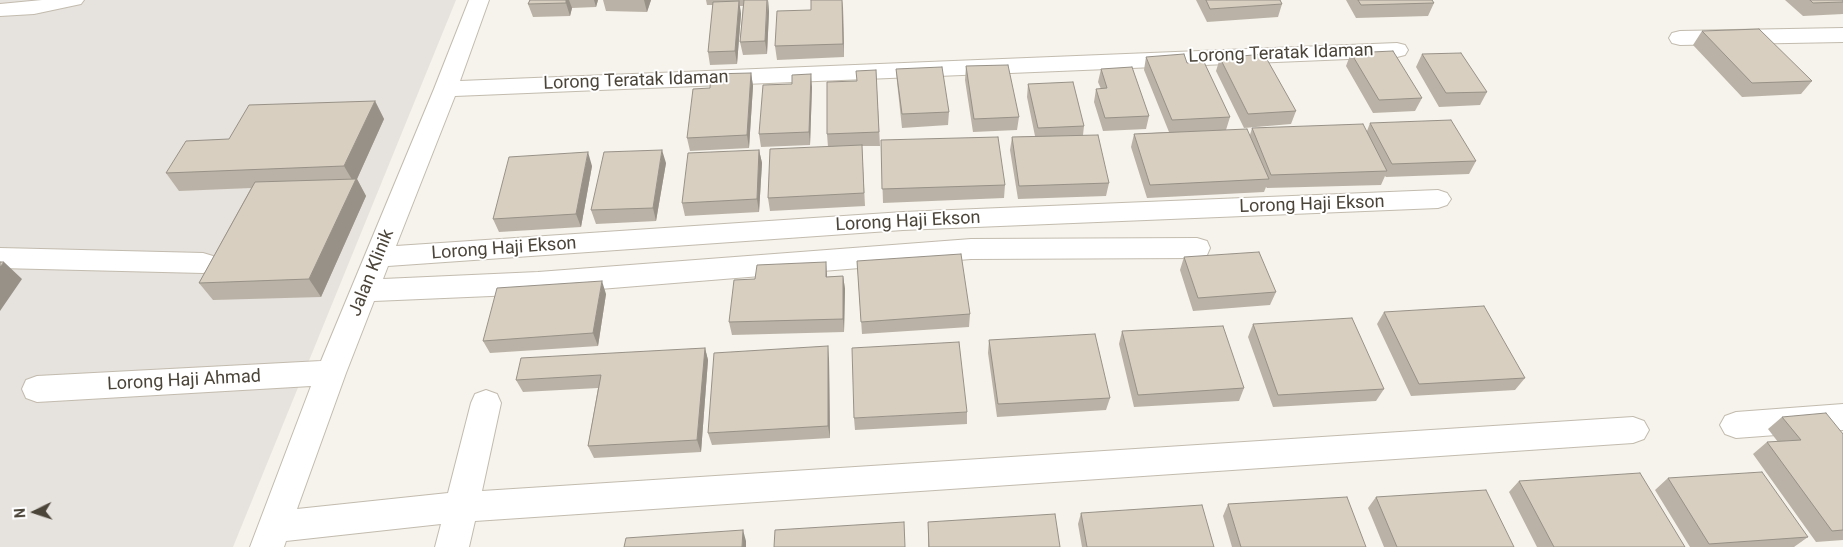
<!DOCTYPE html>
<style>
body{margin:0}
#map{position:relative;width:1843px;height:547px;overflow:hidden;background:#f6f3ec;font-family:Roboto,sans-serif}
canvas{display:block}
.north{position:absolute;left:10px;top:487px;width:50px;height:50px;-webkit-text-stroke:4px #fff;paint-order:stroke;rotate:266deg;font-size:14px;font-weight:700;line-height:20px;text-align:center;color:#4b4439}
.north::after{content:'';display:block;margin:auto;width:18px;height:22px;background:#4b4439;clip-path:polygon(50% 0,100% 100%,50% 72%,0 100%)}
</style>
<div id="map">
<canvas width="1843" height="547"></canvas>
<div class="north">N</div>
</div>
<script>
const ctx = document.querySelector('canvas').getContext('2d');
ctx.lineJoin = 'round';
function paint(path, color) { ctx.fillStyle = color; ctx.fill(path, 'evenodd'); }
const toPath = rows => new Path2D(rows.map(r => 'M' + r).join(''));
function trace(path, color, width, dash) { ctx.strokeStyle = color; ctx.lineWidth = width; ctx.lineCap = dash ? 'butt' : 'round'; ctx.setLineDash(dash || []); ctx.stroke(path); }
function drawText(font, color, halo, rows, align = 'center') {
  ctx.font = font + ' Roboto,sans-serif'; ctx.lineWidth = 4; ctx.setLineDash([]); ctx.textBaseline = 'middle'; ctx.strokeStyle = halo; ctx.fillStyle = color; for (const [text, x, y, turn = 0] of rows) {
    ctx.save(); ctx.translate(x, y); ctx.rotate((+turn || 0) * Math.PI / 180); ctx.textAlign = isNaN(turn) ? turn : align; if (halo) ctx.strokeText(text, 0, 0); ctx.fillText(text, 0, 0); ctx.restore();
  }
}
paint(toPath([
 [0,0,456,0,233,547,0,547]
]), '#e6e2dd');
const minor = toPath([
 [42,0,84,0,81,4,34,14,0,16,0,4,42,0],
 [469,0,489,0,460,81,1397,43,1405,45,1408,50,1405,55,1397,57,455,96,396,246,903,212,1438,190,1447,193,1451,199,1447,205,1438,208,903,230,388,266,383,279,538,272,971,239,1197,238,1207,241,1210,248,1207,255,1197,258,971,259,538,294,374,301,346,373,297,509,448,493,471,403,475,394,486,390,497,394,501,403,482,491,1633,417,1644,421,1649,430,1644,439,1633,443,475,521,469,547,435,547,441,524,286,541,284,547,250,547,311,386,37,402,26,398,22,389,26,380,37,376,321,361,434,89,469,0],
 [1843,28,1843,42,1680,45,1672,43,1669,38,1672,33,1680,31,1843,28],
 [0,248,203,253,213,256,217,263,213,270,203,273,0,268,0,248],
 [1843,404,1843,430,1736,438,1725,434,1720,425,1725,416,1736,412,1843,404]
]);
trace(minor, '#c2bbae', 2);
paint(minor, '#fff');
paint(toPath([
 [530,0,598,0,596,7,572,8,570,16,533,17,528,4],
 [603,0,651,0,647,12,606,11],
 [706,0,768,0,769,12,767,54,743,55,740,42,743,6,740,6,741,14,737,64,710,65,708,52,713,5,707,5],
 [1196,0,1280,0,1282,4,1278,17,1207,22],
 [1346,0,1432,0,1434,3,1428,16,1356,18],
 [1785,0,1843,0,1843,14,1803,16],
 [843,7,844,57,777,60,775,46,811,10],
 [1702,31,1812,81,1801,94,1742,97,1693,45],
 [1351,53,1422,98,1415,111,1373,113,1346,66],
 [1422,54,1487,92,1480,105,1439,107,1416,67],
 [1146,57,1187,63,1230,117,1226,130,1250,135,1252,128,1367,131,1370,123,1476,161,1469,174,1386,177,1385,176,1381,185,1267,188,1266,187,1264,192,1147,198,1131,147,1134,134,1169,132,1144,70],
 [1220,58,1296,111,1291,124,1244,128,1216,71],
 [966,66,1019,117,1017,130,973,132,965,80],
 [896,69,949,112,948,125,902,128,897,82],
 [1101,69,1149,116,1146,129,1103,131,1094,102,1096,89,1101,89,1098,82],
 [876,70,880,146,862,146,865,206,770,211,768,198,828,147,827,134,857,81],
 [751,73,753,86,749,148,690,151,687,138,710,88],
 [1028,84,1084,126,1083,135,1109,183,1106,196,1018,199,1010,150,1012,137,1035,136,1027,97],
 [812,87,810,145,761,147,759,134],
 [375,101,384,119,357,179,366,196,321,297,213,300,199,283,251,188,179,191,166,173],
 [881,140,1005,185,1004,198,883,203],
 [759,150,762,163,759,212,685,216,682,203],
 [666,163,656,221,596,224,591,210],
 [592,166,581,227,499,232,493,219],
 [1184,257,1276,292,1270,305,1193,311,1180,270],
 [857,261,970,314,969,327,862,334],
 [843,276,845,289,844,332,732,335,729,322,827,277],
 [606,294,598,346,490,353,483,341],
 [1384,312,1525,378,1515,390,1411,396,1377,324],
 [1253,324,1384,389,1376,401,1273,407,1248,337],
 [1122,331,1244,388,1239,401,1134,407,1119,344],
 [989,340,1110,398,1106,410,997,417,988,353],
 [705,348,708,360,701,452,594,458,588,446,598,388,523,392,516,380],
 [829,359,830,438,712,445,708,433],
 [967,412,967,424,855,430,854,418],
 [1782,417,1843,434,1843,540,1816,542,1753,454,1767,442,1778,442,1768,429],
 [1668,478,1808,537,1794,547,1690,547,1655,490],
 [1519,481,1685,547,1537,547,1509,492],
 [1376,497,1514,547,1384,547,1368,508],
 [1228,504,1366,547,1232,547,1223,516],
 [1081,513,1214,547,1082,547,1078,524],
 [928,522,1060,547,928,547]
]), '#bab2a6');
paint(toPath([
 [566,0,569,0,572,8,570,16,566,3],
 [594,0,598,0,596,7],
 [644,0,651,0,647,12],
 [768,0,769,12,767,54,765,41],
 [842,0,843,7,844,57,843,44],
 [739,1,741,14,737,64,735,51],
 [751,73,753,86,749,148,747,135],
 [811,74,812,87,810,145,809,132],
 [375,101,384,119,357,179,366,196,321,297,309,279,354,183,344,166],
 [662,150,666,163,656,221,653,208],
 [759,150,762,163,759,212,757,199],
 [588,152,592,166,581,227,576,214],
 [4,262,22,279,0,311,0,267],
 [826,262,827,275,827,290,826,277],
 [843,276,845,289,844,332,843,319],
 [602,281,606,294,598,346,593,333],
 [828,346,829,359,830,438,828,426],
 [705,348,708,360,701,452,697,440],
 [743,530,746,541,746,547,742,547]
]), '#979187');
const building = toPath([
 [530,0,566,0,566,3,528,4,530,0],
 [744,0,767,0,765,41,740,42,744,0],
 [811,0,842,0,843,44,775,46,777,11,811,10,811,0],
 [1206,0,1280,0,1282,4,1210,9,1206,0],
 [1358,0,1432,0,1434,3,1361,5,1358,0],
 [1810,0,1843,0,1843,2,1813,3,1810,0],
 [739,1,735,51,708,52,713,2,739,1],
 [1759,29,1812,81,1752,83,1702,31,1759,29],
 [1393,51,1422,98,1379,100,1351,53,1393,51],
 [1461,53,1487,92,1446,93,1422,54,1461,53],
 [1184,54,1187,63,1204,62,1230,117,1172,120,1146,57,1184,54],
 [1264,54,1296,111,1248,114,1220,58,1264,54],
 [1008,65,1019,117,974,119,966,66,1008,65],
 [942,67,949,112,902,114,896,69,942,67],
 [1132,67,1149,116,1105,118,1096,89,1107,88,1101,69,1132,67],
 [876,70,879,132,827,134,827,82,857,81,856,71,876,70],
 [751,73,747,135,687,138,693,89,710,88,711,74,751,73],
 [811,74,809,132,759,134,763,85,792,84,792,75,811,74],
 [1073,82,1084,126,1038,128,1028,84,1073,82],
 [375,101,344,166,166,173,186,141,229,139,249,105,375,101],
 [1451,120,1476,161,1392,164,1370,123,1451,120],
 [1363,124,1387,171,1271,175,1252,128,1363,124],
 [1247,129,1269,179,1150,185,1134,134,1247,129],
 [1098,135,1109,183,1019,186,1012,137,1098,135],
 [998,137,1005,185,882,189,881,140,998,137],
 [862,145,864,193,768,198,770,149,862,145],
 [662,150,653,208,591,210,604,152,662,150],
 [759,150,757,199,682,203,688,153,759,150],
 [588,152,576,214,493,219,509,157,588,152],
 [356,179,309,279,199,283,255,182,356,179],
 [1259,252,1276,292,1198,298,1184,257,1259,252],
 [961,254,970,314,861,322,857,261,961,254],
 [0,262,4,262,0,267,0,262],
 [826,262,826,277,843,276,843,319,729,322,734,280,755,279,757,265,826,262],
 [602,281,593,333,483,341,497,288,602,281],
 [1484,306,1525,378,1419,384,1384,312,1484,306],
 [1352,318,1384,389,1278,395,1253,324,1352,318],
 [1223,326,1244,388,1138,395,1122,331,1223,326],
 [1095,334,1110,398,998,404,989,340,1095,334],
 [959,342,967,412,854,418,852,348,959,342],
 [828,346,828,426,708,433,714,353,828,346],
 [705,348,697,440,588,446,601,375,516,380,521,358,705,348],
 [1826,413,1843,434,1843,530,1832,531,1767,442,1801,440,1782,417,1826,413],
 [1762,472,1808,537,1709,544,1668,478,1762,472],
 [1640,473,1685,547,1554,547,1519,481,1640,473],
 [1486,490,1514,547,1397,547,1376,497,1486,490],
 [1347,497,1366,547,1241,547,1228,504,1347,497],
 [1202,505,1214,547,1087,547,1081,513,1202,505],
 [1055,514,1060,547,929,547,928,522,1055,514],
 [904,522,905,547,774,547,775,530,904,522],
 [743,530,742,547,624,547,626,538,743,530]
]);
paint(building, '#d8cfc1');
trace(building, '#979187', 1);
drawText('18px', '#4b4439', '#fff', [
 ["Lorong Teratak Idaman",1281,54,-2],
 ["Lorong Teratak Idaman",636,81,-2],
 ["Lorong Haji Ekson",1312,205,-2],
 ["Lorong Haji Ekson",908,222,-3],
 ["Lorong Haji Ekson",504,249,-4],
 ["Jalan Klinik",372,273,-68],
 ["Lorong Haji Ahmad",184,381,-3]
]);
</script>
